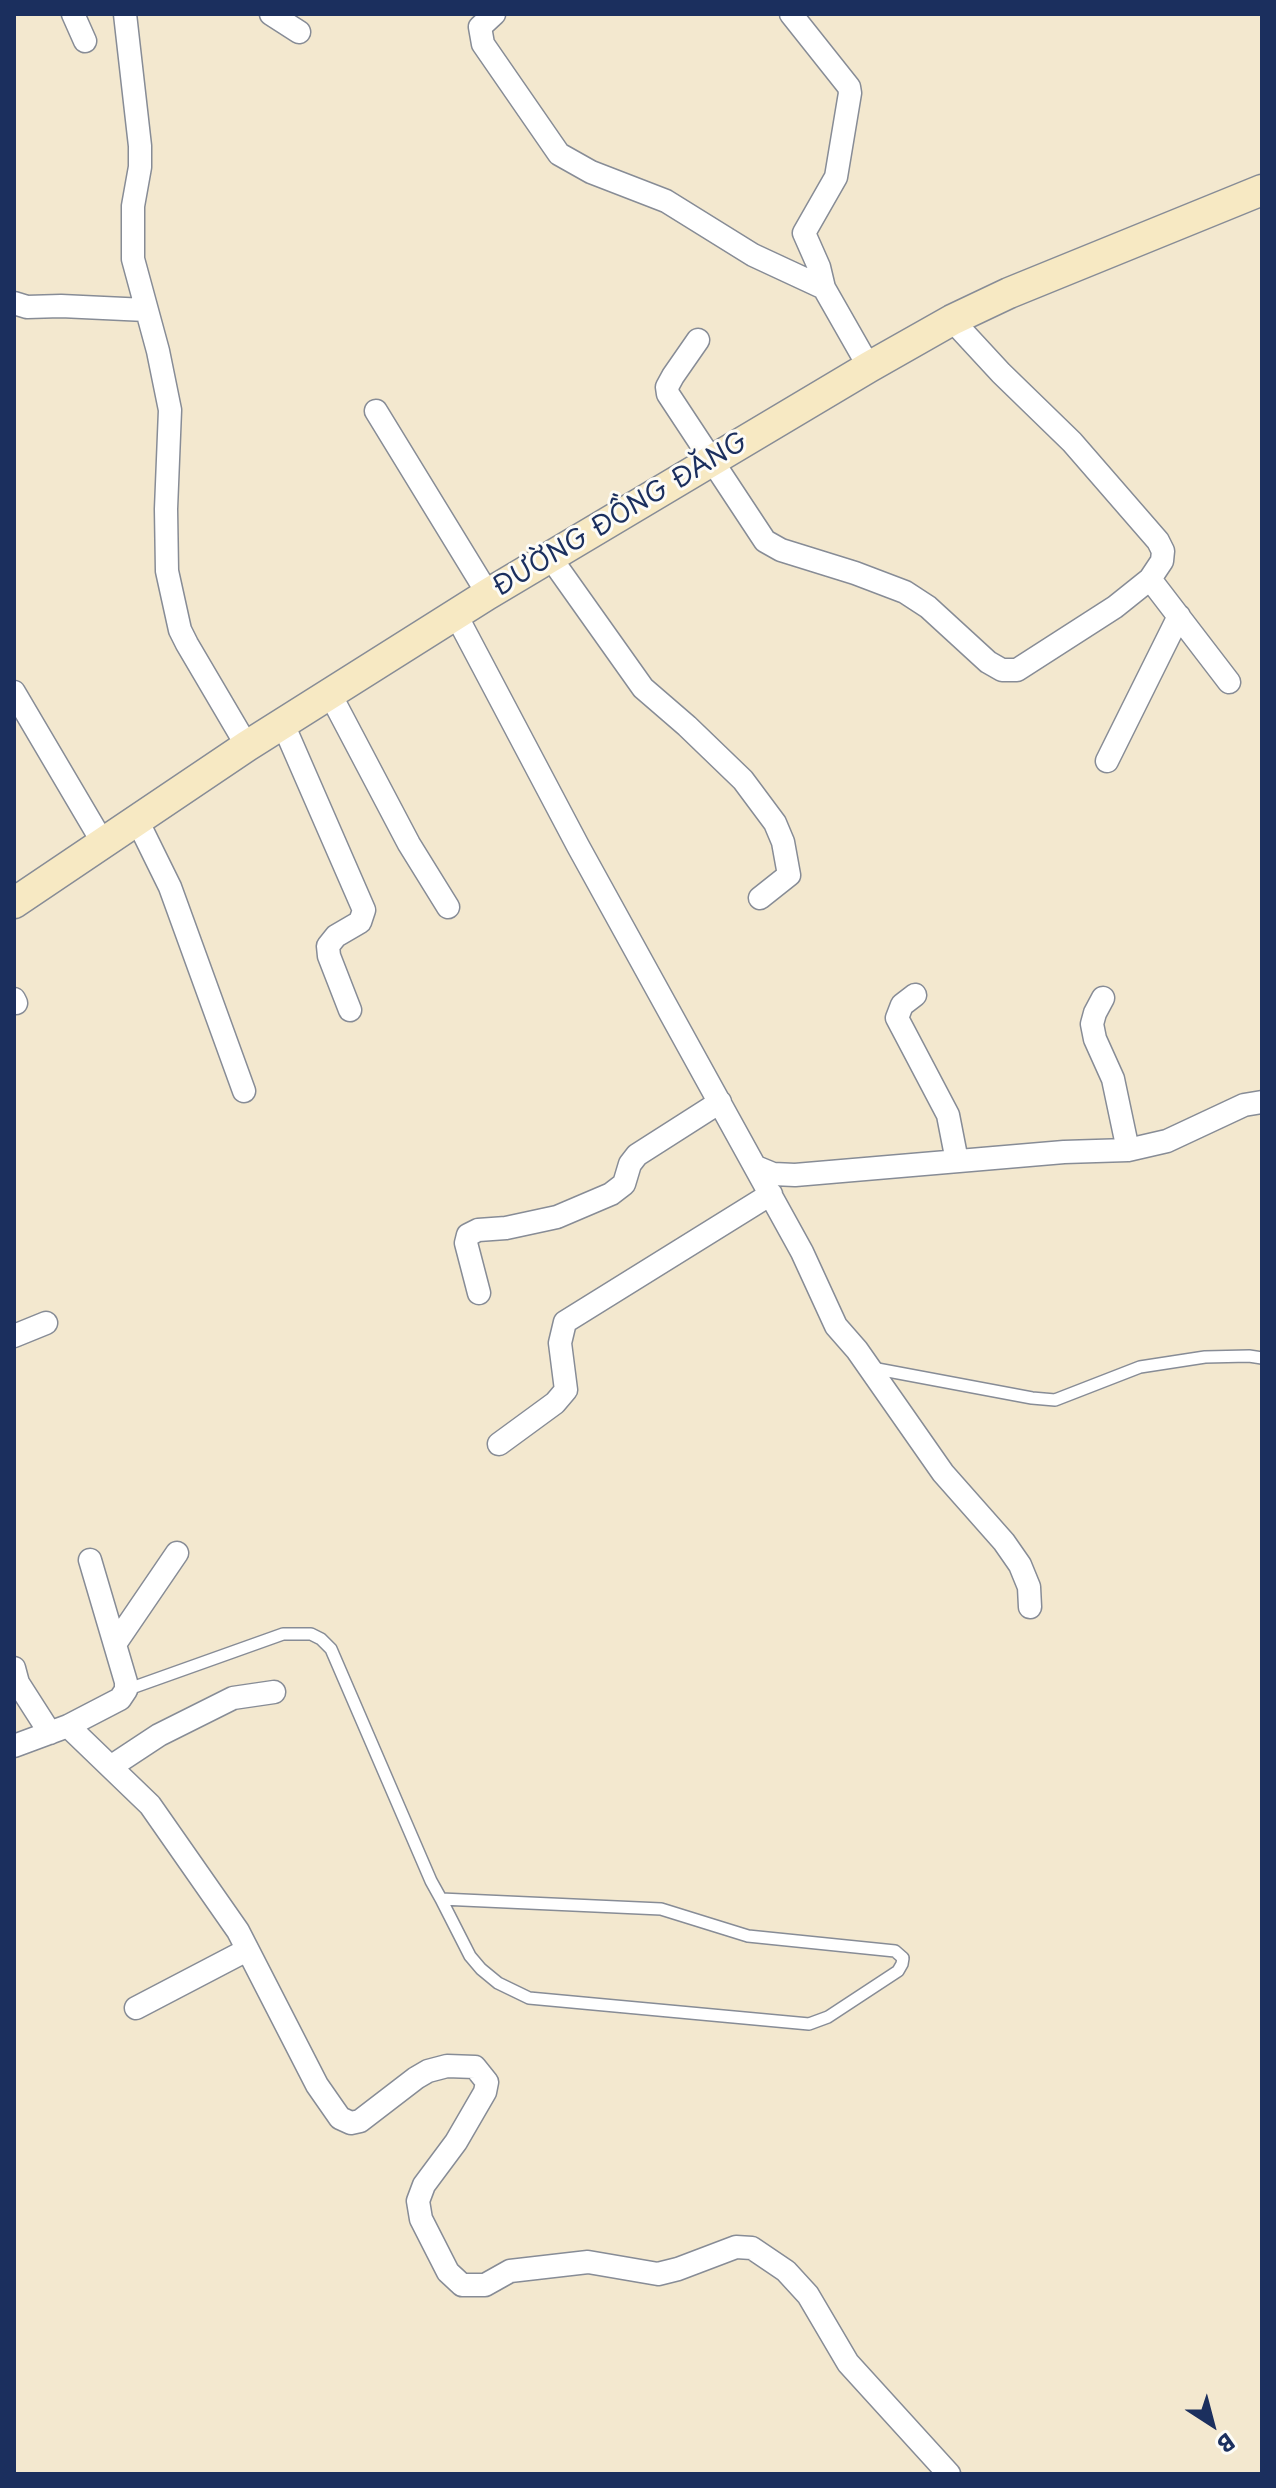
<!DOCTYPE html>
<meta charset="utf-8">
<style>
body{margin:0}
#map{position:relative;width:1276px;height:2488px;overflow:hidden;background:#f3e8cf;font-family:"Playpen Sans",sans-serif}
canvas{display:block}
.frame{position:absolute;inset:0;border:16px solid #1b2f5e;pointer-events:none}
.north{position:absolute;left:1172px;top:2384px;width:80px;height:80px;-webkit-text-stroke:6px #fdfcf7;paint-order:stroke;rotate:144deg;font-size:22px;font-weight:700;line-height:32px;text-align:center;color:#1b2f5e}
.north::after{content:'';display:block;margin:auto;width:28px;height:36px;background:#1b2f5e;clip-path:polygon(50% 0,100% 100%,50% 72%,0 100%)}
</style>
<div id="map">
<canvas width="1276" height="2488"></canvas>
<div class="frame"></div>
<div class="north">B</div>
</div>
<script>
const ctx = document.querySelector('canvas').getContext('2d');
ctx.lineJoin = 'round';
const toPath = rows => new Path2D(rows.map(r => 'M' + r).join(''));
function trace(path, color, width, dash) { ctx.strokeStyle = color; ctx.lineWidth = width; ctx.lineCap = dash ? 'butt' : 'round'; ctx.setLineDash(dash || []); ctx.stroke(path); }
function drawText(font, color, halo, rows, align = 'center') {
  ctx.font = font + ' "Playpen Sans",sans-serif'; ctx.lineWidth = 6; ctx.setLineDash([]); ctx.textBaseline = 'middle'; ctx.strokeStyle = halo; ctx.fillStyle = color; for (const [text, x, y, turn = 0] of rows) {
    ctx.save(); ctx.translate(x, y); ctx.rotate((+turn || 0) * Math.PI / 180); ctx.textAlign = isNaN(turn) ? turn : align; if (halo) ctx.strokeText(text, 0, 0); ctx.fillText(text, 0, 0); ctx.restore();
  }
}
const lane = toPath([
 [872,1368,1032,1398,1055,1400,1140,1367,1205,1357,1249,1356,1262,1358],
 [126,1690,283,1634,311,1634,321,1639,331,1649,431,1881,441,1899,470,1956,481,1969,498,1983,529,1998,809,2024,828,2017,898,1971,902,1964,903,1958,895,1951,748,1936,661,1909,441,1899]
]);
const street = toPath([
 [73,14,85,41],
 [125,14,140,146,140,167,133,206,133,259,158,351,170,410,166,509,167,571,180,630,187,644,247,746],
 [271,14,299,32],
 [494,14,480,27,483,44,559,154,591,172,666,201,753,255,824,288],
 [791,14,849,87,850,93,836,177,804,233,819,267,824,288,869,367],
 [14,303,27,307,61,306,146,310],
 [698,340,673,376,667,387,668,394,765,541,781,550,855,573,905,592,928,607,988,662,1002,670,1017,670,1115,607,1150,579,1162,561,1163,551,1158,541,1072,442,1001,373,952,320],
 [376,411,488,594],
 [550,557,643,688,687,726,743,780,775,823,783,842,789,875,760,898],
 [1150,579,1229,682],
 [456,615,578,846,802,1252,836,1326,857,1350,943,1473,1004,1542,1020,1565,1029,1587,1030,1607],
 [14,692,103,843],
 [330,694,409,844,448,907],
 [283,724,364,910,360,922,336,936,328,946,329,956,350,1010],
 [1107,761,1179,616],
 [137,820,170,887,244,1091],
 [915,995,902,1005,897,1018,948,1115,957,1161],
 [1103,998,1095,1013,1092,1024,1095,1039,1113,1079,1128,1150],
 [14,999,16,1003],
 [756,1167,773,1174,795,1175,1064,1152,1128,1150,1167,1141,1244,1105,1262,1102],
 [479,1293,466,1243,468,1235,478,1230,506,1228,557,1217,611,1194,624,1184,630,1164,637,1155,720,1102],
 [14,1336,46,1323],
 [499,1444,555,1403,566,1390,560,1343,565,1322,771,1194],
 [115,1644,177,1553],
 [14,1668,18,1683,50,1733],
 [68,1726,150,1805,238,1931,317,2085,340,2118,351,2123,360,2121,416,2078,428,2071,447,2066,475,2067,487,2082,485,2092,456,2142,424,2185,418,2201,421,2219,448,2272,462,2285,485,2285,510,2271,588,2262,658,2274,678,2269,736,2247,752,2248,786,2271,808,2295,848,2363,949,2474],
 [14,1746,68,1726,120,1699,126,1690,126,1682,90,1560],
 [112,1766,159,1735,233,1698,274,1692],
 [136,2008,247,1950]
]);
const secondary = toPath([
 [14,903,247,746,488,594,869,367,952,320,1009,293,1262,190]
]);
trace(lane, '#878c96', 14);
trace(street, '#878c96', 25);
trace(secondary, '#878c96', 33);
trace(lane, '#fff', 11);
trace(street, '#fff', 22);
trace(secondary, '#f7e9c3', 30);
drawText('26px', '#1b2f5e', '#fdfcf7', [
 ["ĐƯỜNG ĐỒNG ĐĂNG",621,515,-31]
]);
</script>
